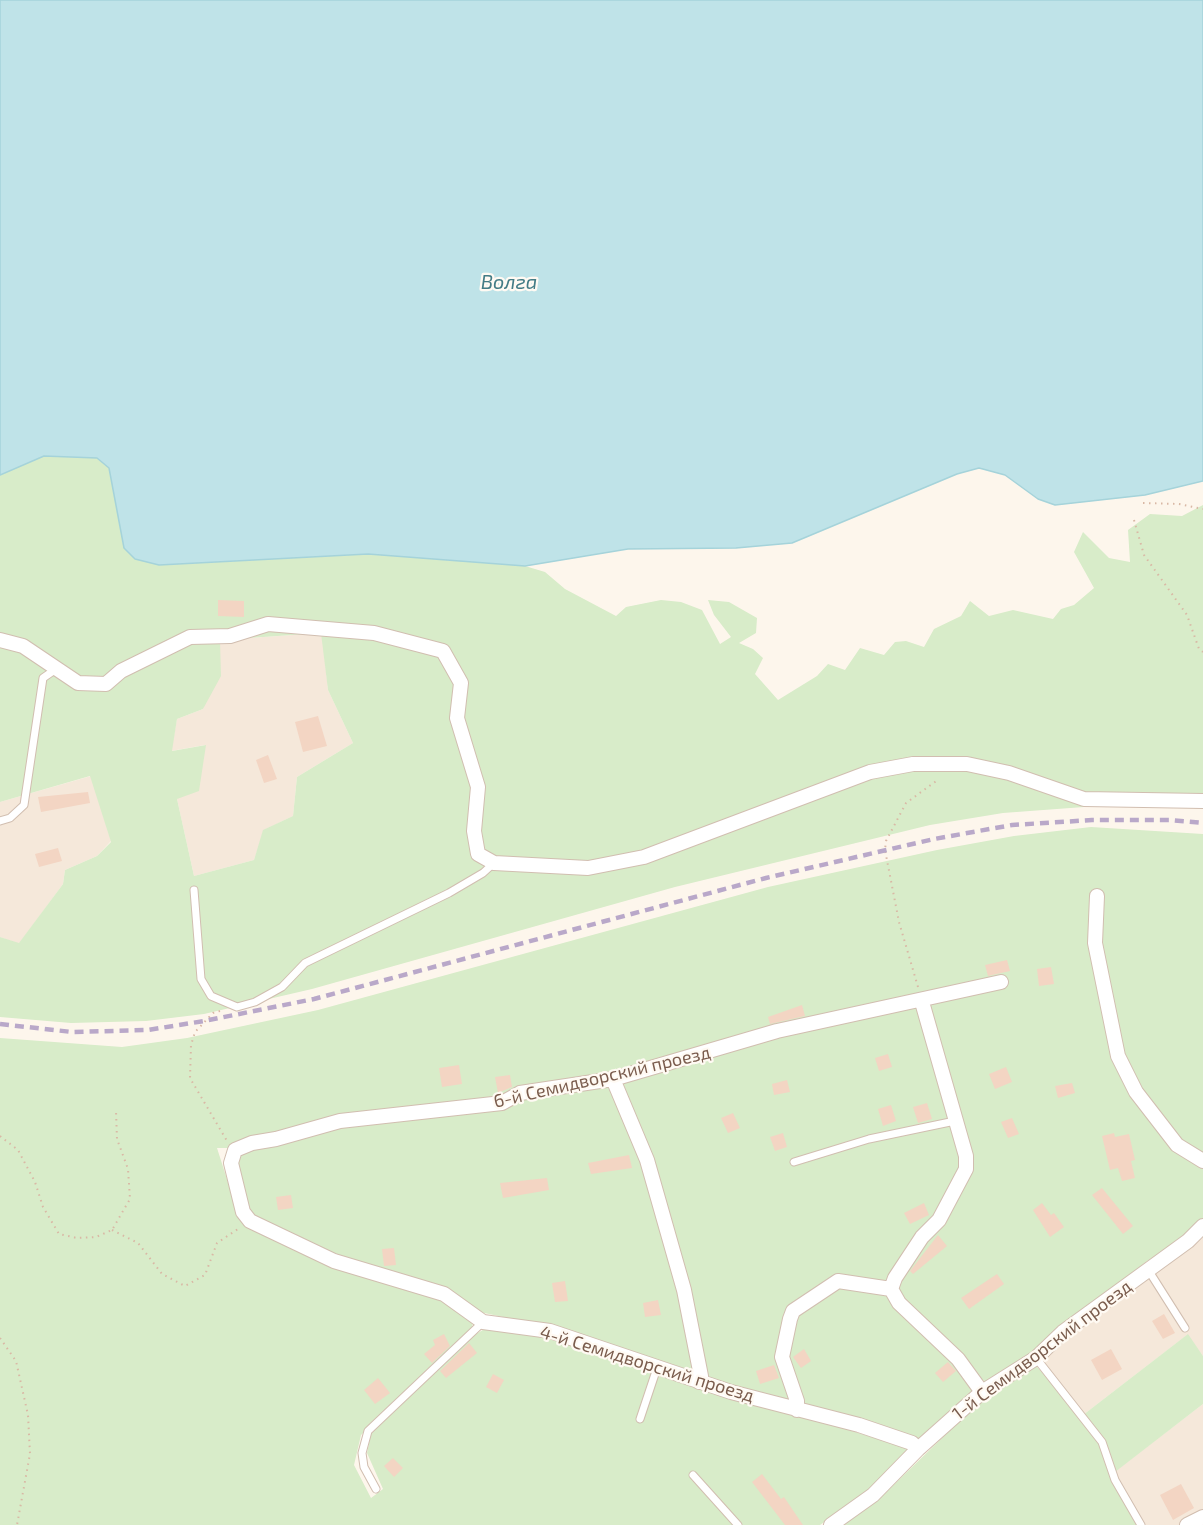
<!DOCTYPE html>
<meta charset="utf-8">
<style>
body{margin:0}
canvas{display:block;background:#fdf6ec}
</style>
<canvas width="1203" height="1525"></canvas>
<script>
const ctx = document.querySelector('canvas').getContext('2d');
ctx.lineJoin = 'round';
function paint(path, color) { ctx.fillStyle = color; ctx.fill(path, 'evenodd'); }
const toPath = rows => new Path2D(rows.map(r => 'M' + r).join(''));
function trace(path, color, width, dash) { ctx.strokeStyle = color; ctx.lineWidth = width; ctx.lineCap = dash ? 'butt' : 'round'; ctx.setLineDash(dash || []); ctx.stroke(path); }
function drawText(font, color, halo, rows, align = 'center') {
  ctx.font = font + ' "Exo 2",sans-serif'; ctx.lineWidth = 4.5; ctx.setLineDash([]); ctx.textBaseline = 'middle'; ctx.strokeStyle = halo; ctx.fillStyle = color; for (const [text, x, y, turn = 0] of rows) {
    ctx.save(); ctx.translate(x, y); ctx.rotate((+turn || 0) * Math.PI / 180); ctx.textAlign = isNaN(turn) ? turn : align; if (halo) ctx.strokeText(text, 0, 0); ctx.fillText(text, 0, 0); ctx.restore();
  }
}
paint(toPath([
 [322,633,328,690,353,743,297,777,293,816,264,830,254,860,194,876,177,799,205,745,171,751,177,719,203,709,220,640],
 [91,776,111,841,97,856,65,870,63,884,19,944,0,937,0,802],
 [1203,1232,1203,1356,1187,1335,1083,1415,1035,1365,1064,1337],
 [1203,1404,1203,1525,1144,1525,1114,1472]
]), '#f5e8da');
paint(toPath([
 [44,456,97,458,109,468,124,548,159,565,368,554,525,566,545,572,565,589,616,616,626,607,661,600,681,602,702,610,720,644,731,637,714,615,708,600,729,602,757,618,756,633,739,643,753,649,763,658,755,674,778,700,817,676,828,664,845,670,860,648,884,655,895,642,906,641,924,647,934,629,961,616,970,601,989,616,1013,610,1053,619,1061,609,1074,605,1094,588,1074,552,1083,532,1109,558,1130,562,1128,530,1150,514,1182,516,1203,505,1203,808,1167,805,1084,807,1003,813,930,825,675,887,312,989,204,1014,146,1021,71,1023,0,1017,0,937,19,943,63,884,65,870,97,856,111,842,90,776,0,802,0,475],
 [321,633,328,690,353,743,297,777,293,816,263,830,254,860,194,876,177,799,199,791,206,745,172,751,177,719,203,709,221,676,220,640],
 [1091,827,1203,834,1203,1223,1185,1238,1147,1261,1034,1353,986,1383,901,1302,896,1288,970,1170,927,1010,932,1003,498,1099,252,1139,228,1148,217,1148,239,1217,441,1296,473,1323,471,1330,361,1435,354,1465,371,1498,383,1489,367,1453,372,1429,476,1334,488,1327,495,1327,596,1350,909,1449,870,1490,820,1525,0,1525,0,1038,122,1047,187,1038,318,1010,768,887,937,850,1014,836],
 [913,1007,918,1011,963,1157,946,1201,887,1282,845,1277,785,1318,791,1403,706,1378,619,1087,621,1080,778,1034],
 [609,1086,645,1163,680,1292,696,1373,550,1327,475,1311,335,1258,258,1219,249,1212,235,1160,238,1154,255,1145,342,1125],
 [837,1284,884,1292,957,1360,973,1388,971,1396,923,1438,918,1439,808,1406,801,1400,785,1357,797,1314],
 [1188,1334,1203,1356,1203,1404,1115,1472,1144,1525,841,1525,877,1501,972,1409,1035,1365,1083,1415]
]), '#d8ecc9');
const water = toPath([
 [0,0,1203,0,1203,481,1145,495,1055,505,1038,499,1005,475,979,468,957,474,792,543,736,548,628,549,525,566,368,554,159,565,135,559,124,548,109,468,97,458,44,456,0,475,0,0]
]);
paint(water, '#bfe3e8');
trace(water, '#a5d3da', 1.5);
paint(toPath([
 [218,600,244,601,244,617,218,616],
 [318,716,327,746,303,752,295,722],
 [268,755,277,779,264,783,256,760],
 [88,792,90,803,41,812,38,797],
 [58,848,62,861,39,867,35,854],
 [1007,960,1010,971,988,976,985,965],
 [1051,967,1054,984,1039,986,1037,969],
 [802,1005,805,1016,770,1024,768,1017],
 [888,1054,892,1067,879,1071,875,1058],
 [459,1065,462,1084,442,1087,439,1068],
 [1006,1067,1012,1082,995,1089,989,1074],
 [510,1075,512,1087,498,1093,495,1077],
 [787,1080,790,1092,774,1095,772,1084],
 [1072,1083,1075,1093,1058,1098,1055,1086],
 [927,1103,932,1119,918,1123,913,1107],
 [891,1105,896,1121,883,1126,878,1109],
 [733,1113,740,1128,728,1133,721,1118],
 [1012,1118,1019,1134,1008,1138,1001,1122],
 [783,1133,787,1147,775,1151,770,1137],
 [1114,1133,1115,1137,1129,1134,1135,1160,1131,1161,1135,1178,1122,1181,1118,1168,1110,1170,1102,1136],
 [629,1155,632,1168,591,1174,588,1163],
 [547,1178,549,1190,503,1198,500,1183],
 [1102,1188,1133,1226,1123,1234,1092,1195],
 [291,1195,293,1208,278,1210,276,1197],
 [924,1203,929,1215,910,1224,904,1213],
 [1042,1203,1051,1215,1054,1213,1064,1227,1050,1237,1033,1210],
 [938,1235,947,1246,913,1274,910,1271],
 [394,1248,396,1265,384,1266,382,1249],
 [997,1274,1004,1284,969,1309,961,1298],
 [565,1281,568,1301,555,1302,552,1283],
 [658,1300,661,1315,645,1317,643,1303],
 [1164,1314,1175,1333,1163,1339,1152,1321],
 [444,1334,450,1346,432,1363,424,1354,435,1345,433,1340],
 [469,1343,477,1353,446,1378,440,1371],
 [804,1349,811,1361,801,1368,793,1357],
 [1111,1349,1122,1369,1102,1380,1091,1360],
 [948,1362,956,1371,943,1382,935,1373],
 [774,1365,779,1378,760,1384,756,1371],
 [493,1374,504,1380,497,1393,486,1387],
 [378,1378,390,1393,375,1404,364,1390],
 [393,1458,403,1468,394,1477,384,1466],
 [762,1474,781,1499,784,1497,803,1525,785,1525,752,1482],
 [1181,1484,1194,1508,1173,1520,1160,1495]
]), '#f3d5c3');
const lane = toPath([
 [0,821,10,818,24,805,43,678,56,669],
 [194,890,201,979,211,996,237,1007,255,1002,282,987,305,963,449,893,483,873,494,863],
 [794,1162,869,1139,955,1121],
 [1147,1268,1185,1328],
 [1036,1358,1102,1442,1115,1480,1141,1525],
 [640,1419,657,1368],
 [693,1475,738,1525],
 [376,1489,364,1467,362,1453,368,1431,483,1322]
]);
const street = toPath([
 [0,640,23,646,78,683,106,684,121,671,190,637,230,636,268,624,374,633,443,651,461,683,457,718,478,787,474,831,478,854,494,863,588,868,644,857,870,772,913,764,967,764,1009,773,1084,799,1203,801],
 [1097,896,1095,943,1118,1056,1136,1092,1177,1145,1203,1161],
 [613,1079,647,1160,659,1202,684,1290,701,1376,699,1382],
 [891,1289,895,1278,922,1237,939,1220,966,1169,966,1156,922,1002],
 [797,1410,797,1401,782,1357,790,1319,793,1311,838,1281,891,1289,899,1303,958,1359,982,1392],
 [918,1449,912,1443,859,1425,731,1392,550,1331,483,1322,444,1294,334,1261,250,1221,243,1212,231,1163,235,1150,252,1143,276,1139,340,1121,502,1103,520,1093,613,1079,777,1031,1001,982],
 [831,1525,873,1495,918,1449,982,1392,1036,1358,1063,1332,1188,1241,1203,1226],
 [1187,1525,1203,1517]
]);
trace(lane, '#d1beb0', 9);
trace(street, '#d1beb0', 16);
trace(toPath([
 [1143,503,1179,504,1203,509],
 [1134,520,1144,555,1187,615,1199,649,1203,652],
 [918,987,899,922,885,850,886,841,906,803,939,779],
 [220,1011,213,1013,195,1032,191,1045,190,1078,227,1141],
 [0,1136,18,1150,35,1182,43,1207,59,1234,77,1238,96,1237,112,1230,130,1199,128,1169,117,1139,116,1111],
 [112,1230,138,1243,162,1274,185,1286,205,1275,217,1243,238,1229],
 [0,1338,16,1361,28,1415,30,1454,17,1525]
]), '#d9b8a5', 2, [1.5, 4.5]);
trace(lane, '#fff', 7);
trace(street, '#fff', 14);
trace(toPath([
 [0,1024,72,1032,148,1030,204,1021,314,999,766,878,934,839,1012,825,1092,820,1170,820,1203,823]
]), '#b9a8c9', 4.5, [9, 6]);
drawText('18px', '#7a5c4d', '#fffaf3', [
 ["6-й Семидворский проезд",602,1077,-13],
 ["1-й Семидворский проезд",1042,1350,-37],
 ["4-й Семидворский проезд",647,1364,17]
]);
drawText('italic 20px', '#437c86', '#fffaf3', [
 ["Волга",509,282]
]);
</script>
